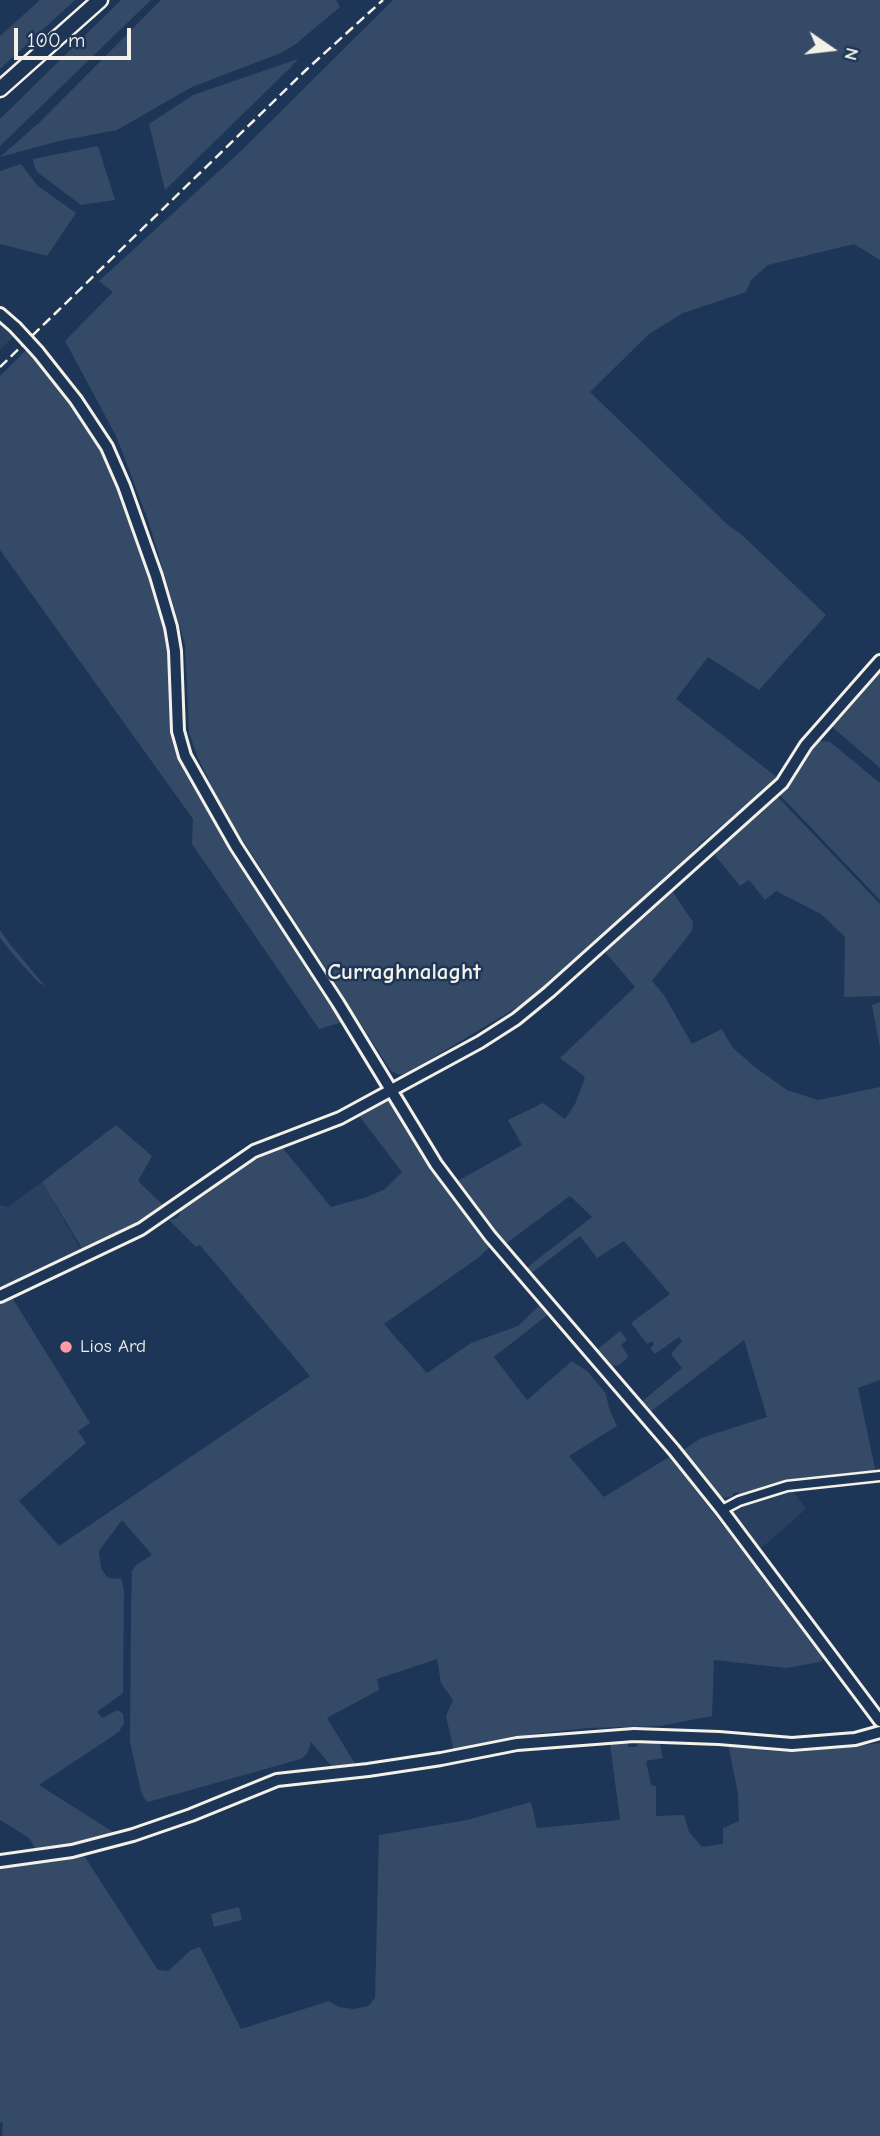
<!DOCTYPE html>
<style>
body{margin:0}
#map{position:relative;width:880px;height:2136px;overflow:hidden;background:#1d3557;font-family:"Comic Neue",sans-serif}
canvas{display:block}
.north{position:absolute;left:796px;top:14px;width:70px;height:70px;-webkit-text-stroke:5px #1d3557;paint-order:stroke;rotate:104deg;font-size:19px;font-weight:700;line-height:28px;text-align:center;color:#f4f1e8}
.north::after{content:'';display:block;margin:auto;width:24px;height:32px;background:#f4f1e8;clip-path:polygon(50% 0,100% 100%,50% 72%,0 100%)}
.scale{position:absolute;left:14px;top:28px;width:117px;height:32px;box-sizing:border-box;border:4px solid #f4f1e8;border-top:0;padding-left:9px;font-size:21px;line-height:24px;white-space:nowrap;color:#f4f1e8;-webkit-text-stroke:5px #1d3557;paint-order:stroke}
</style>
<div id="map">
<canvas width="880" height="2136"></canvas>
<div class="north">N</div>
<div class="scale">100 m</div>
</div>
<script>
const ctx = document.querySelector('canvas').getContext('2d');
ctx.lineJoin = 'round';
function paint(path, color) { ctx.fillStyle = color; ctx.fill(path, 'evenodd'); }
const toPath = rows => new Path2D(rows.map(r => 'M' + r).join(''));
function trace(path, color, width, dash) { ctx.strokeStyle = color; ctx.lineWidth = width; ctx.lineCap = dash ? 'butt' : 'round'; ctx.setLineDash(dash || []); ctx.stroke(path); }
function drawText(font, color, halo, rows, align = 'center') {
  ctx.font = font + ' "Comic Neue",sans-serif'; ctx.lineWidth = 5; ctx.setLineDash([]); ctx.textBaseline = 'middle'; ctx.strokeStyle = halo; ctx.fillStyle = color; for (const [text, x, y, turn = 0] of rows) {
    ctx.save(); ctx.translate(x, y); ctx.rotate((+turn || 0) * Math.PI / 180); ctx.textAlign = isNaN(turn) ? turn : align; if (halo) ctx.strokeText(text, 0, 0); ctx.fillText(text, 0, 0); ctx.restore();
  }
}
paint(toPath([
 [0,321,15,335,0,350],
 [42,1182,81,1250,0,1292,0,1205,8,1207],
 [792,1490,806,1509,759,1550,729,1513,743,1503]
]), '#2a4060');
paint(toPath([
 [40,0,75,0,0,69,0,36],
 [121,0,151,0,0,146,0,119],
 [161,0,336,0,340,7,296,44,281,53,192,87,117,130,59,141,0,157,41,121],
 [393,0,880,0,880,260,854,244,768,265,751,280,746,292,683,313,649,334,590,392,729,526,742,535,826,615,759,690,708,657,676,699,778,778,701,843,666,880,531,999,407,1073,400,1075,391,1071,224,811,198,758,189,733,185,644,149,523,117,438,65,341,113,292,99,281,242,150],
 [298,59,291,67,165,190,149,124,193,95],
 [98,146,115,200,81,205,37,172,34,165,33,159],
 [21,164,38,186,76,213,47,256,0,244,0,171],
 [27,349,48,370,76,408,114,474,159,598,171,648,173,734,183,761,343,1022,319,1029,192,844,193,819,0,550,0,376],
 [880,667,880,768,831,726],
 [817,738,821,741,830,742,880,783,880,900,776,791],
 [772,791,880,904,880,996,844,997,845,937,821,914,776,891,765,900,749,880,740,886,709,848],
 [672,891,693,922,692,931,652,981,664,995,692,1044,722,1029,732,1047,756,1068,787,1090,818,1100,880,1087,880,1380,858,1388,876,1473,800,1478,764,1486,740,1495,737,1492,732,1494,733,1496,725,1498,720,1495,682,1451,701,1438,767,1417,744,1340,649,1413,638,1405,682,1368,671,1354,682,1341,679,1337,655,1354,650,1348,654,1345,652,1341,647,1344,631,1323,670,1294,624,1241,597,1258,580,1236,529,1275,525,1269,592,1217,570,1196,504,1245,454,1183,522,1145,508,1120,543,1103,565,1119,575,1104,585,1077,560,1058,635,987,605,952,634,922],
 [0,930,9,943,45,986,38,982,17,959,0,938],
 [880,1002,880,1048,872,1005],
 [384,1098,389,1098,430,1165,495,1242,478,1258,384,1324,427,1373,471,1343,518,1326,543,1302,550,1313,494,1357,527,1400,572,1361,588,1372,606,1394,609,1408,617,1426,569,1456,604,1497,669,1457,826,1656,820,1662,786,1668,714,1660,712,1716,660,1726,589,1728,533,1734,454,1751,446,1716,453,1700,441,1683,437,1659,377,1679,379,1690,327,1718,357,1767,334,1769,311,1742,307,1754,301,1759,148,1802,144,1798,141,1791,130,1742,131,1610,132,1571,136,1565,152,1555,122,1520,99,1551,101,1568,107,1577,114,1579,121,1578,124,1591,123,1693,97,1712,102,1718,118,1710,123,1714,124,1723,119,1732,39,1785,121,1837,40,1856,29,1838,0,1820,0,1302,11,1296,90,1423,78,1431,86,1443,19,1501,59,1546,310,1376,200,1245,196,1247,169,1220,177,1218,185,1206,230,1174,281,1146,331,1207,367,1197,385,1189,402,1172,357,1113],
 [116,1125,152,1156,138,1181,164,1206,137,1225,83,1250,42,1182],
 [620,1331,627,1340,621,1345,627,1354,628,1358,619,1365,613,1366,598,1349],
 [625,1740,629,1747,636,1747,640,1741,659,1741,663,1758,646,1761,651,1785,656,1786,656,1816,684,1815,689,1832,702,1847,723,1844,723,1828,739,1821,738,1794,728,1744,769,1751,800,1752,880,1743,880,2136,2,2136,3,2123,0,2122,0,1864,81,1851,158,1970,168,1971,191,1950,200,1947,241,2029,329,2001,339,2007,354,2009,368,2006,375,1998,379,1835,467,1820,531,1802,537,1828,620,1820,610,1744],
 [239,1907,242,1920,214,1927,211,1914]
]), '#354a67');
const minor = toPath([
 [722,1510,739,1501,787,1486,880,1476]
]);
const tertiary = toPath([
 [0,314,15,327],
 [38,352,76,400,107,447,124,486,156,576,171,627,175,651,178,731,185,756,236,846,338,1003,436,1164,490,1236,674,1450,722,1510,880,1721],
 [0,1296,141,1229,254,1151,340,1118,480,1042,516,1019,549,992,782,783,806,745,880,661],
 [0,1861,72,1851,133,1835,191,1815,277,1780,368,1770,441,1759,517,1744,634,1735,719,1738,792,1744,855,1739,880,1732]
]);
const trunk = toPath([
 [0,89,100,0]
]);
trace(minor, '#f4f1e8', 13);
trace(tertiary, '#f4f1e8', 16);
trace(trunk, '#f4f1e8', 19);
trace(minor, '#1d3557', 8);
trace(tertiary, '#1d3557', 10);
trace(trunk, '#1d3557', 14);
trace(toPath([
 [0,367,306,70,383,0]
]), '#f4f1e8', 2.5, [10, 5]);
const tertiaryBridge = toPath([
 [15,327,38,352]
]);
trace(tertiaryBridge, '#f4f1e8', 16, []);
trace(tertiaryBridge, '#1d3557', 10);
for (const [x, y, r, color] of [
 [66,1347,7,"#ff9aa2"]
]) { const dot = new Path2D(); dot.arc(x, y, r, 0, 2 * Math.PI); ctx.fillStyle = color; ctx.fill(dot); trace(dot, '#1d3557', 2.5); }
drawText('19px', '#f4f1e8', '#1d3557', [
 ["Lios Ard",80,1347]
], 'left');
drawText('bold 23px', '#f4f1e8', '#1d3557', [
 ["Curraghnalaght",404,972]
]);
</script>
